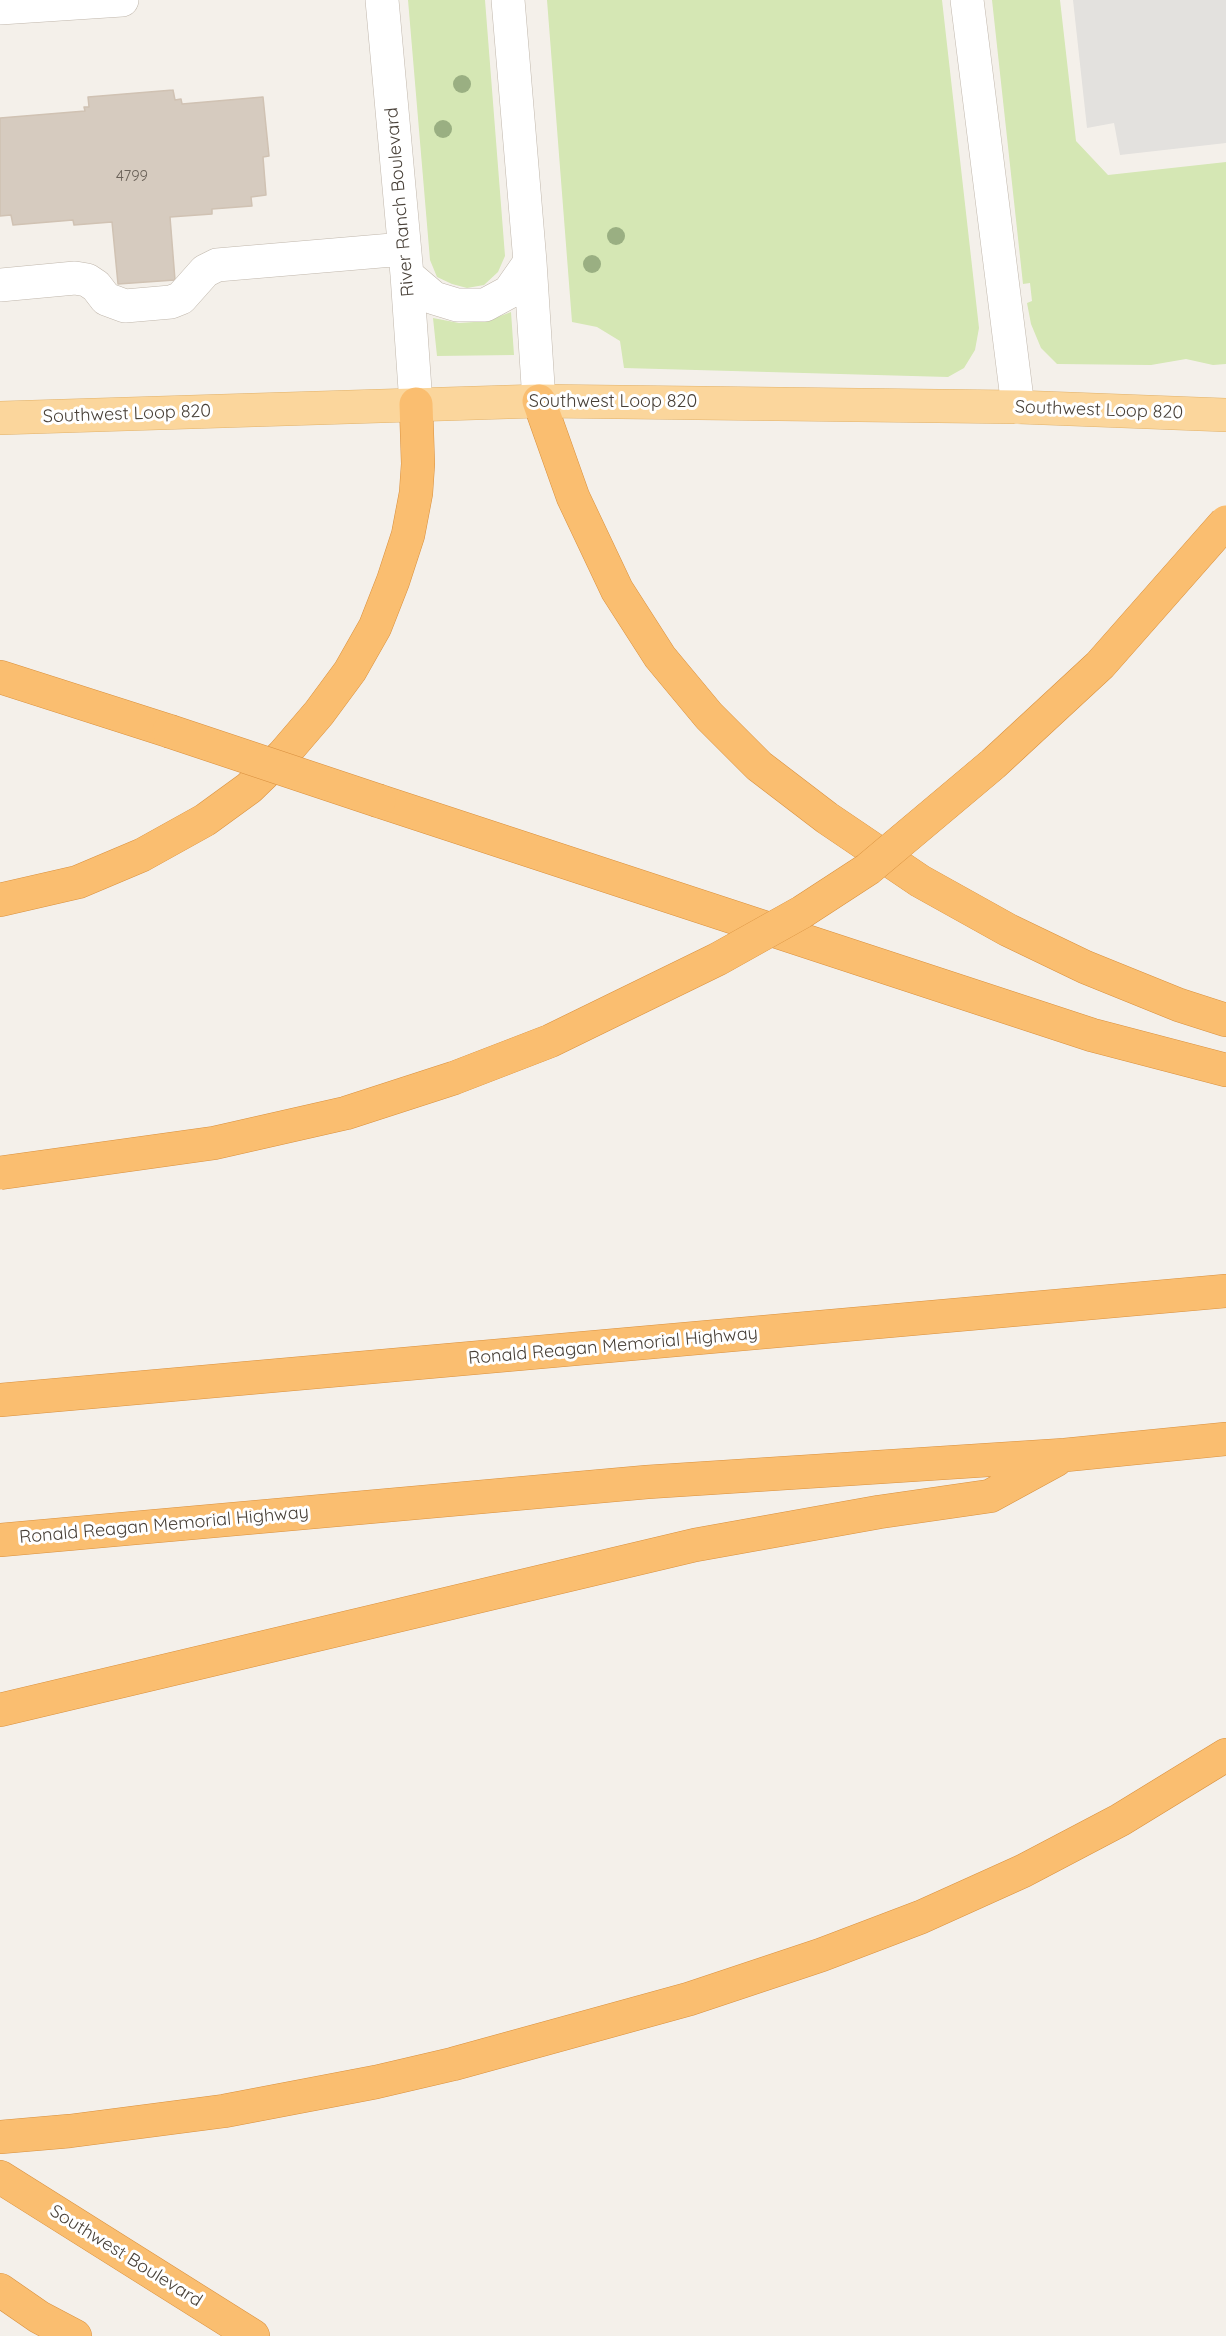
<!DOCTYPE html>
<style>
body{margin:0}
canvas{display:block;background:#f4f0ea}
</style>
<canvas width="1226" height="2336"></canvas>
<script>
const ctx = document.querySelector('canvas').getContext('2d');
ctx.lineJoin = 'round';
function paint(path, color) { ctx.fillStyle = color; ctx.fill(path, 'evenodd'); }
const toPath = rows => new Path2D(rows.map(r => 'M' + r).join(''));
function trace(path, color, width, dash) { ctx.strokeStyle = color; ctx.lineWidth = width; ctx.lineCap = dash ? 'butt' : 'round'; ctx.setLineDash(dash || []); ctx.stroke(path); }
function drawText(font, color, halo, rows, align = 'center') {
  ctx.font = font + ' Quicksand,sans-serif'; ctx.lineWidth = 6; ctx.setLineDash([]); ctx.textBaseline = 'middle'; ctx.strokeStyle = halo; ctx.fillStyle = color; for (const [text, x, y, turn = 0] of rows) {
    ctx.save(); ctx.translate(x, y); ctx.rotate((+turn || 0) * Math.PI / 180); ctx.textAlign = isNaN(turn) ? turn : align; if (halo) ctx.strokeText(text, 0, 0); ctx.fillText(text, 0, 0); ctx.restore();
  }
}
paint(toPath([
 [408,0,485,0,505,256,498,272,484,285,467,288,452,284,437,277,430,260],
 [547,0,942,0,979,328,975,350,964,368,948,377,624,368,620,341,597,327,572,322],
 [992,0,1060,0,1076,141,1108,175,1226,162,1226,364,1213,365,1186,359,1151,365,1057,364,1041,348,1031,324,1027,303,1032,301,1030,283,1023,284],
 [511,312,514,355,437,356,433,318,459,323,474,322,490,320]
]), '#d5e7b4');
paint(toPath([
 [1073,0,1226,0,1226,143,1120,155,1114,123,1087,128]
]), '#e3e1de');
const building = toPath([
 [173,90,175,100,181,99,182,104,263,97,269,156,263,157,266,195,251,197,252,206,212,209,212,214,170,217,175,280,118,284,112,222,74,225,73,220,13,225,11,215,0,216,0,118,85,111,84,107,89,107,88,97,173,90]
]);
paint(building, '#d6cbbf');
trace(building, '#d0c2b3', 1.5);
const minor = toPath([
 [382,0,407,275,416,404],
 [508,0,530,262,539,401],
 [967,0,1018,407],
 [0,8,122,0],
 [407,275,434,298,457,305,485,305,509,292,530,262],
 [0,285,75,278,87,280,96,286,106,299,125,306,171,302,181,298,205,271,217,265,404,249]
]);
const major = toPath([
 [0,418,539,401,1018,407,1226,415]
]);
const highway = toPath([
 [539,401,573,497,617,590,660,657,709,716,759,766,827,818,920,881,1008,930,1085,967,1179,1005,1226,1020],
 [0,677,169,731],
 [379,801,1092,1035,1226,1070],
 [0,900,78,882,142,855,205,820,249,788,283,755,319,713,350,671,375,627,393,581,408,535,416,493,418,464,416,404],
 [0,1400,1226,1291],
 [0,1540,647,1482,1065,1455,1226,1439],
 [0,1710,695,1545,879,1512,990,1496,1056,1460],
 [0,2137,70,2131,224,2111,376,2082,453,2064,689,1999,821,1955,921,1917,1023,1871,1120,1820,1226,1755],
 [0,2177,253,2336],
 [0,2290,39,2317,75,2336]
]);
trace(minor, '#c0b7ac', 34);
trace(major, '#e1b26b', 34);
trace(highway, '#d9913f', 34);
trace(minor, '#fff', 33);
trace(major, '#fbd69c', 33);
trace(highway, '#fabe70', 33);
const highwayBridge = toPath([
 [169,731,379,801],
 [0,1173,214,1143,346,1113,454,1078,550,1041,718,959,802,912,868,869,993,764,1100,665,1226,522]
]);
trace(highwayBridge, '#d9913f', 34, []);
trace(highwayBridge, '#fabe70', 33);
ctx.fillStyle = '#9aaf82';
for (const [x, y] of [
 [462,84],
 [443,129],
 [616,236],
 [592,264]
]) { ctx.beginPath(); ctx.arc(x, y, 9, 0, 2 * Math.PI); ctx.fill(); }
drawText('15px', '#6c635a', null, [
 ["4799",132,176]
]);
drawText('18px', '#484038', '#fff', [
 ["River Ranch Boulevard",400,202,-95],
 ["Southwest Loop 820",613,402],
 ["Southwest Loop 820",1099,410,2],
 ["Southwest Loop 820",127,414,-2],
 ["Ronald Reagan Memorial Highway",613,1346,-5],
 ["Ronald Reagan Memorial Highway",164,1525,-5],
 ["Southwest Boulevard",126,2256,32]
]);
</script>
